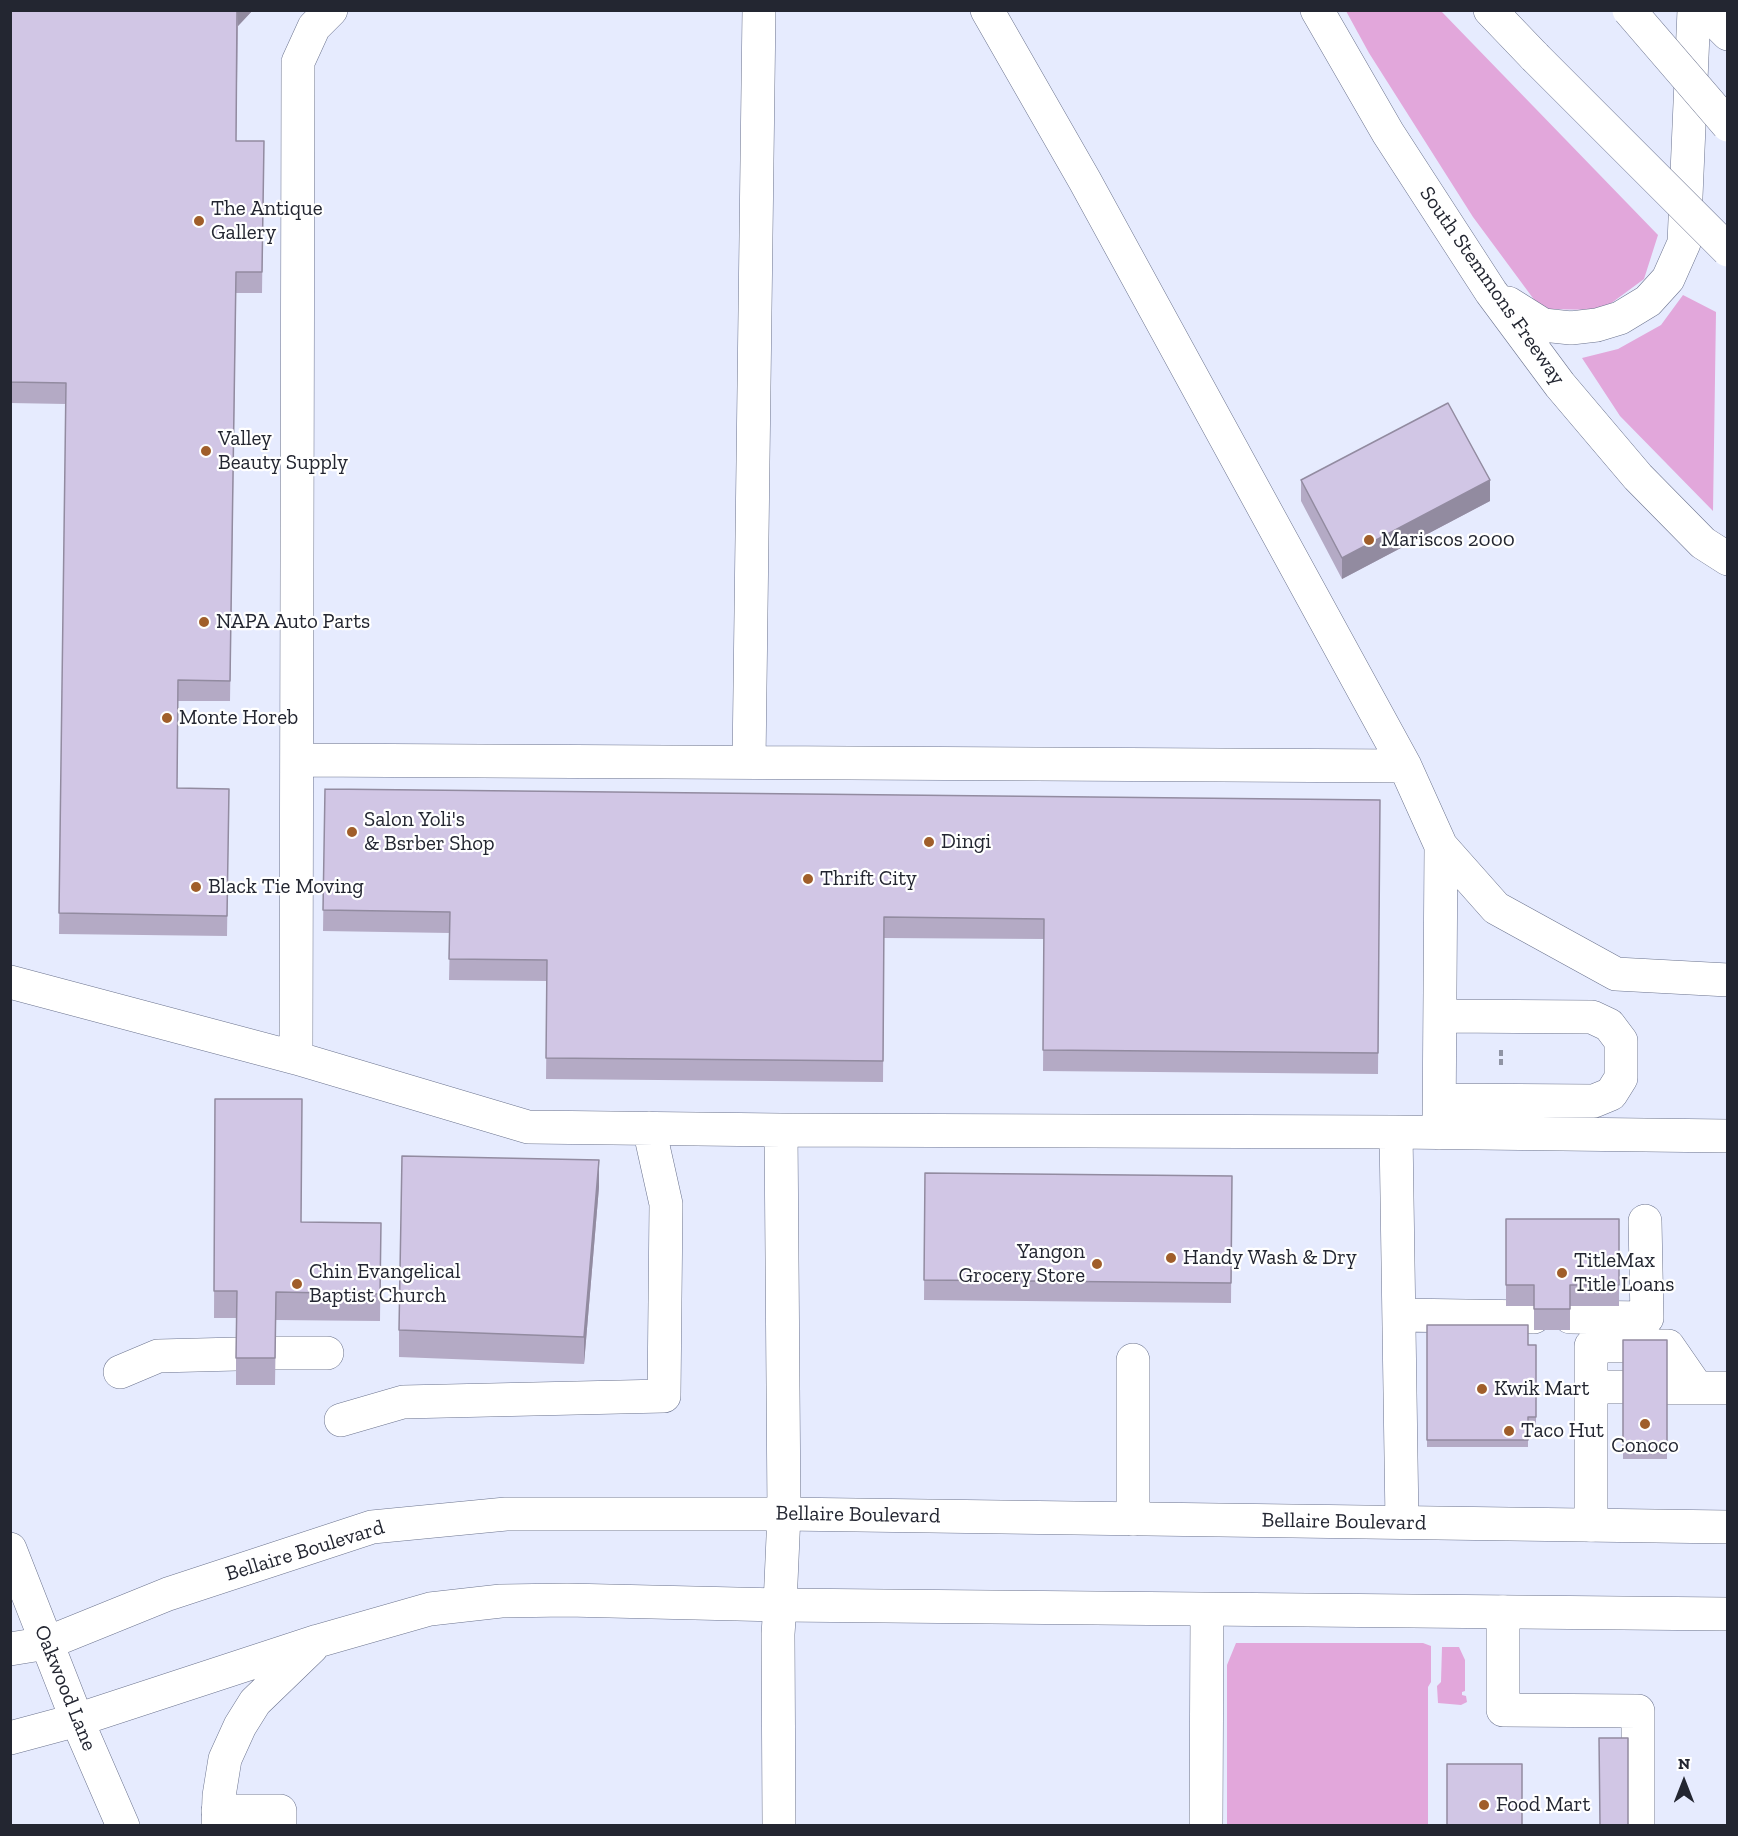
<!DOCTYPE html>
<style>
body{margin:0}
#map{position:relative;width:1738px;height:1836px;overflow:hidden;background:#e6ebfe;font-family:"Zilla Slab",serif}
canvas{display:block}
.frame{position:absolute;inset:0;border:12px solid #232631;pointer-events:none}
.north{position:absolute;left:1654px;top:1752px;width:60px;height:60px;-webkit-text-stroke:4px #fff;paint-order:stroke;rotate:0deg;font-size:16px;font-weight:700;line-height:24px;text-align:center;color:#232631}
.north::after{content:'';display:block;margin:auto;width:21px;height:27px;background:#232631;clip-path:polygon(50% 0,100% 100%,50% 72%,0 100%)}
</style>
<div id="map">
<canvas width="1738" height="1836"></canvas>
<div class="frame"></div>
<div class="north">N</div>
</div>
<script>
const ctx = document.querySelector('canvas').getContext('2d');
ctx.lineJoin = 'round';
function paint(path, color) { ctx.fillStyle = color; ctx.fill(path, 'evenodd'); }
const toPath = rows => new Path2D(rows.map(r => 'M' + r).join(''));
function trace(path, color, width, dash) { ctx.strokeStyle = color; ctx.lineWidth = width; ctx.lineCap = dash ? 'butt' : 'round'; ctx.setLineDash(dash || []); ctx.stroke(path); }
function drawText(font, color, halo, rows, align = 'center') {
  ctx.font = font + ' "Zilla Slab",serif'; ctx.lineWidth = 4.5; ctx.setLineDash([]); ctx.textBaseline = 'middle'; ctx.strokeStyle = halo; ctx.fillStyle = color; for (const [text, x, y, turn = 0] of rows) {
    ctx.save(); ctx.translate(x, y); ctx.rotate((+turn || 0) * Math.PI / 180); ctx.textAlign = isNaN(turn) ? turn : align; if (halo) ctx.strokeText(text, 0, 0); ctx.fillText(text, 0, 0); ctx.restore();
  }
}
paint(toPath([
 [1346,11,1441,11,1658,235,1644,279,1602,310,1541,309,1473,217,1369,53],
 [1683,295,1716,312,1713,511,1620,416,1582,358,1618,349,1661,325],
 [1236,1643,1423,1643,1431,1646,1431,1682,1428,1687,1428,1825,1227,1825,1227,1665],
 [1442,1647,1459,1647,1465,1660,1465,1691,1462,1692,1462,1695,1466,1696,1467,1702,1461,1705,1438,1703,1437,1686,1441,1682]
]), '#e2a7db');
const minor = toPath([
 [331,10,314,27,298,62,296,1058,528,1127,781,1130,1396,1132,1728,1136],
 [987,10,1085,181,1405,766,1441,846,1439,1133],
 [297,760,1405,766],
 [749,762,759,10],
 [1441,846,1496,908,1616,974,1728,980],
 [10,982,296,1058],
 [1440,1016,1592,1017,1609,1025,1621,1041,1621,1078,1611,1094,1594,1101,1440,1100],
 [781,1130,784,1514],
 [1396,1132,1402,1522],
 [1399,1315,1534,1317],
 [1570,1317,1647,1318,1645,1221],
 [275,1353,327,1353],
 [1133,1360,1133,1519],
 [120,1372,158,1356,237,1354],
 [1591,1387,1623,1387],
 [1667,1388,1728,1388],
 [341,1420,403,1402,664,1396,666,1204,649,1128],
 [1591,1525,1591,1346,1668,1346,1697,1388],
 [10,1549,77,1720,123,1826],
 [1503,1612,1503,1710,1638,1711,1638,1826],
 [218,1811,280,1811,280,1826],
 [779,1826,778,1634,780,1605],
 [1206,1826,1207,1610]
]);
const major = toPath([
 [1317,10,1388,133,1491,292,1560,385,1638,477,1703,543,1728,559],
 [1490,10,1535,57],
 [1508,303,1543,325,1571,328,1597,325,1620,318,1648,301,1668,279,1684,243,1694,10],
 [780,1605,784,1514],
 [10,1649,47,1643,168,1594,372,1527,506,1514,784,1514,1728,1527],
 [10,1738,77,1720,318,1641,430,1609,501,1601,567,1600,780,1605,1728,1614],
 [218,1826,219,1796,225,1759,240,1726,255,1702,312,1647]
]);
const highway = toPath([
 [1704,10,1728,34]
]);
trace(minor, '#6b738e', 34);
trace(major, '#6b738e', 34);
trace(highway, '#6b738e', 34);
trace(toPath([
 [1501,1050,1501,1067]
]), '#9094a4', 4, [6, 3]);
trace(minor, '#fff', 33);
trace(major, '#fff', 33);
trace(highway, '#fff', 33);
const majorBridge = toPath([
 [1535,57,1728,250]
]);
const highwayBridge = toPath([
 [1629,10,1728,125]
]);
trace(majorBridge, '#6b738e', 34, []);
trace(highwayBridge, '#6b738e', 34, []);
trace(majorBridge, '#fff', 33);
trace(highwayBridge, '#fff', 33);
paint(toPath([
 [10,10,253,10,238,26,236,141,264,141,262,293,236,293,230,701,178,701,177,788,229,789,227,936,59,934,66,404,10,403],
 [1301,480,1490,501,1342,579,1301,501],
 [325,789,1380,800,1378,1074,1043,1071,1044,939,884,938,883,1082,546,1079,547,981,449,980,450,933,323,931],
 [215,1099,301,1222,381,1223,380,1321,276,1320,275,1385,236,1385,236,1318,214,1318],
 [925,1173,1232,1176,1231,1303,924,1300],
 [599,1187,584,1364,399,1357,399,1330],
 [1506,1219,1619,1219,1619,1306,1570,1306,1570,1330,1534,1330,1534,1306,1506,1306],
 [1427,1325,1528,1345,1536,1345,1536,1425,1528,1425,1528,1447,1427,1447],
 [1623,1340,1667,1340,1667,1459,1623,1459]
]), '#b4aac5');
paint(toPath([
 [237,10,253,10,238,26],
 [1490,480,1490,501,1342,579,1342,558],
 [599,1160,599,1187,584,1364,584,1337]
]), '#928ba0');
const building = toPath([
 [10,10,237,10,236,141,264,141,262,272,236,272,230,681,178,680,177,788,229,789,227,916,59,913,66,383,10,382,10,10],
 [1448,403,1490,480,1342,558,1301,480,1448,403],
 [325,789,1380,800,1378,1053,1043,1050,1044,919,884,917,883,1061,546,1058,547,960,449,959,450,912,323,910,325,789],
 [215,1099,302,1099,301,1222,381,1223,380,1294,276,1292,275,1358,236,1358,237,1291,214,1291,215,1099],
 [402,1156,599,1160,584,1337,399,1330,402,1156],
 [925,1173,1232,1176,1231,1283,924,1280,925,1173],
 [1506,1219,1619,1219,1619,1285,1570,1285,1570,1309,1534,1309,1534,1285,1506,1285,1506,1219],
 [1427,1325,1528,1325,1528,1345,1536,1345,1536,1417,1528,1417,1528,1440,1427,1440,1427,1325],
 [1623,1340,1667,1340,1667,1452,1623,1452,1623,1340],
 [1599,1738,1628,1738,1628,1826,1600,1826,1599,1738],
 [1447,1764,1522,1764,1522,1826,1447,1826,1447,1764]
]);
paint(building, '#d1c6e5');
trace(building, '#928ba0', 1.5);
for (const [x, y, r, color] of [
 [199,221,6,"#a05e2a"],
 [206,451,6,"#a05e2a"],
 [1369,540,6,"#a05e2a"],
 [204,622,6,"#a05e2a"],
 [167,718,6,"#a05e2a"],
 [352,832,6,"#a05e2a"],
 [929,842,6,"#a05e2a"],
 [808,879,6,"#a05e2a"],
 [196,887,6,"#a05e2a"],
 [1171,1258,6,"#a05e2a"],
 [1097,1264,6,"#a05e2a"],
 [1562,1273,6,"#a05e2a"],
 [297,1284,6,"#a05e2a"],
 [1482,1389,6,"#a05e2a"],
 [1645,1424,6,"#a05e2a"],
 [1509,1431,6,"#a05e2a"],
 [1484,1805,6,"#a05e2a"]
]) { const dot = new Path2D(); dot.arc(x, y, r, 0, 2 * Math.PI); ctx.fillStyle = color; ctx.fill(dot); trace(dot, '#fff', 2); }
drawText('21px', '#232631', '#fff', [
 ["The Antique",211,209],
 ["Gallery",211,233],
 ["Valley",218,439],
 ["Beauty Supply",218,463],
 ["Mariscos 2000",1381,540],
 ["NAPA Auto Parts",216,622],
 ["Monte Horeb",179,718],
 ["Salon Yoli's",364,820],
 ["& Bsrber Shop",364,844],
 ["Dingi",941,842],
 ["Thrift City",820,879],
 ["Black Tie Moving",208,887],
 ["Yangon",1085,1252,"right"],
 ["Grocery Store",1085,1276,"right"],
 ["Handy Wash & Dry",1183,1258],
 ["TitleMax",1574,1261],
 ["Title Loans",1574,1285],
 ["Chin Evangelical",309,1272],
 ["Baptist Church",309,1296],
 ["Kwik Mart",1494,1389],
 ["Taco Hut",1521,1431],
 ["Conoco",1645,1446,"center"],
 ["Food Mart",1496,1805]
], 'left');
drawText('21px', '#232631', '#fff', [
 ["South Stemmons Freeway",1492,286,55],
 ["Bellaire Boulevard",858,1515,1],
 ["Bellaire Boulevard",1344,1522,1],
 ["Bellaire Boulevard",305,1551,-17],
 ["Oakwood Lane",65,1688,68]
]);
</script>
